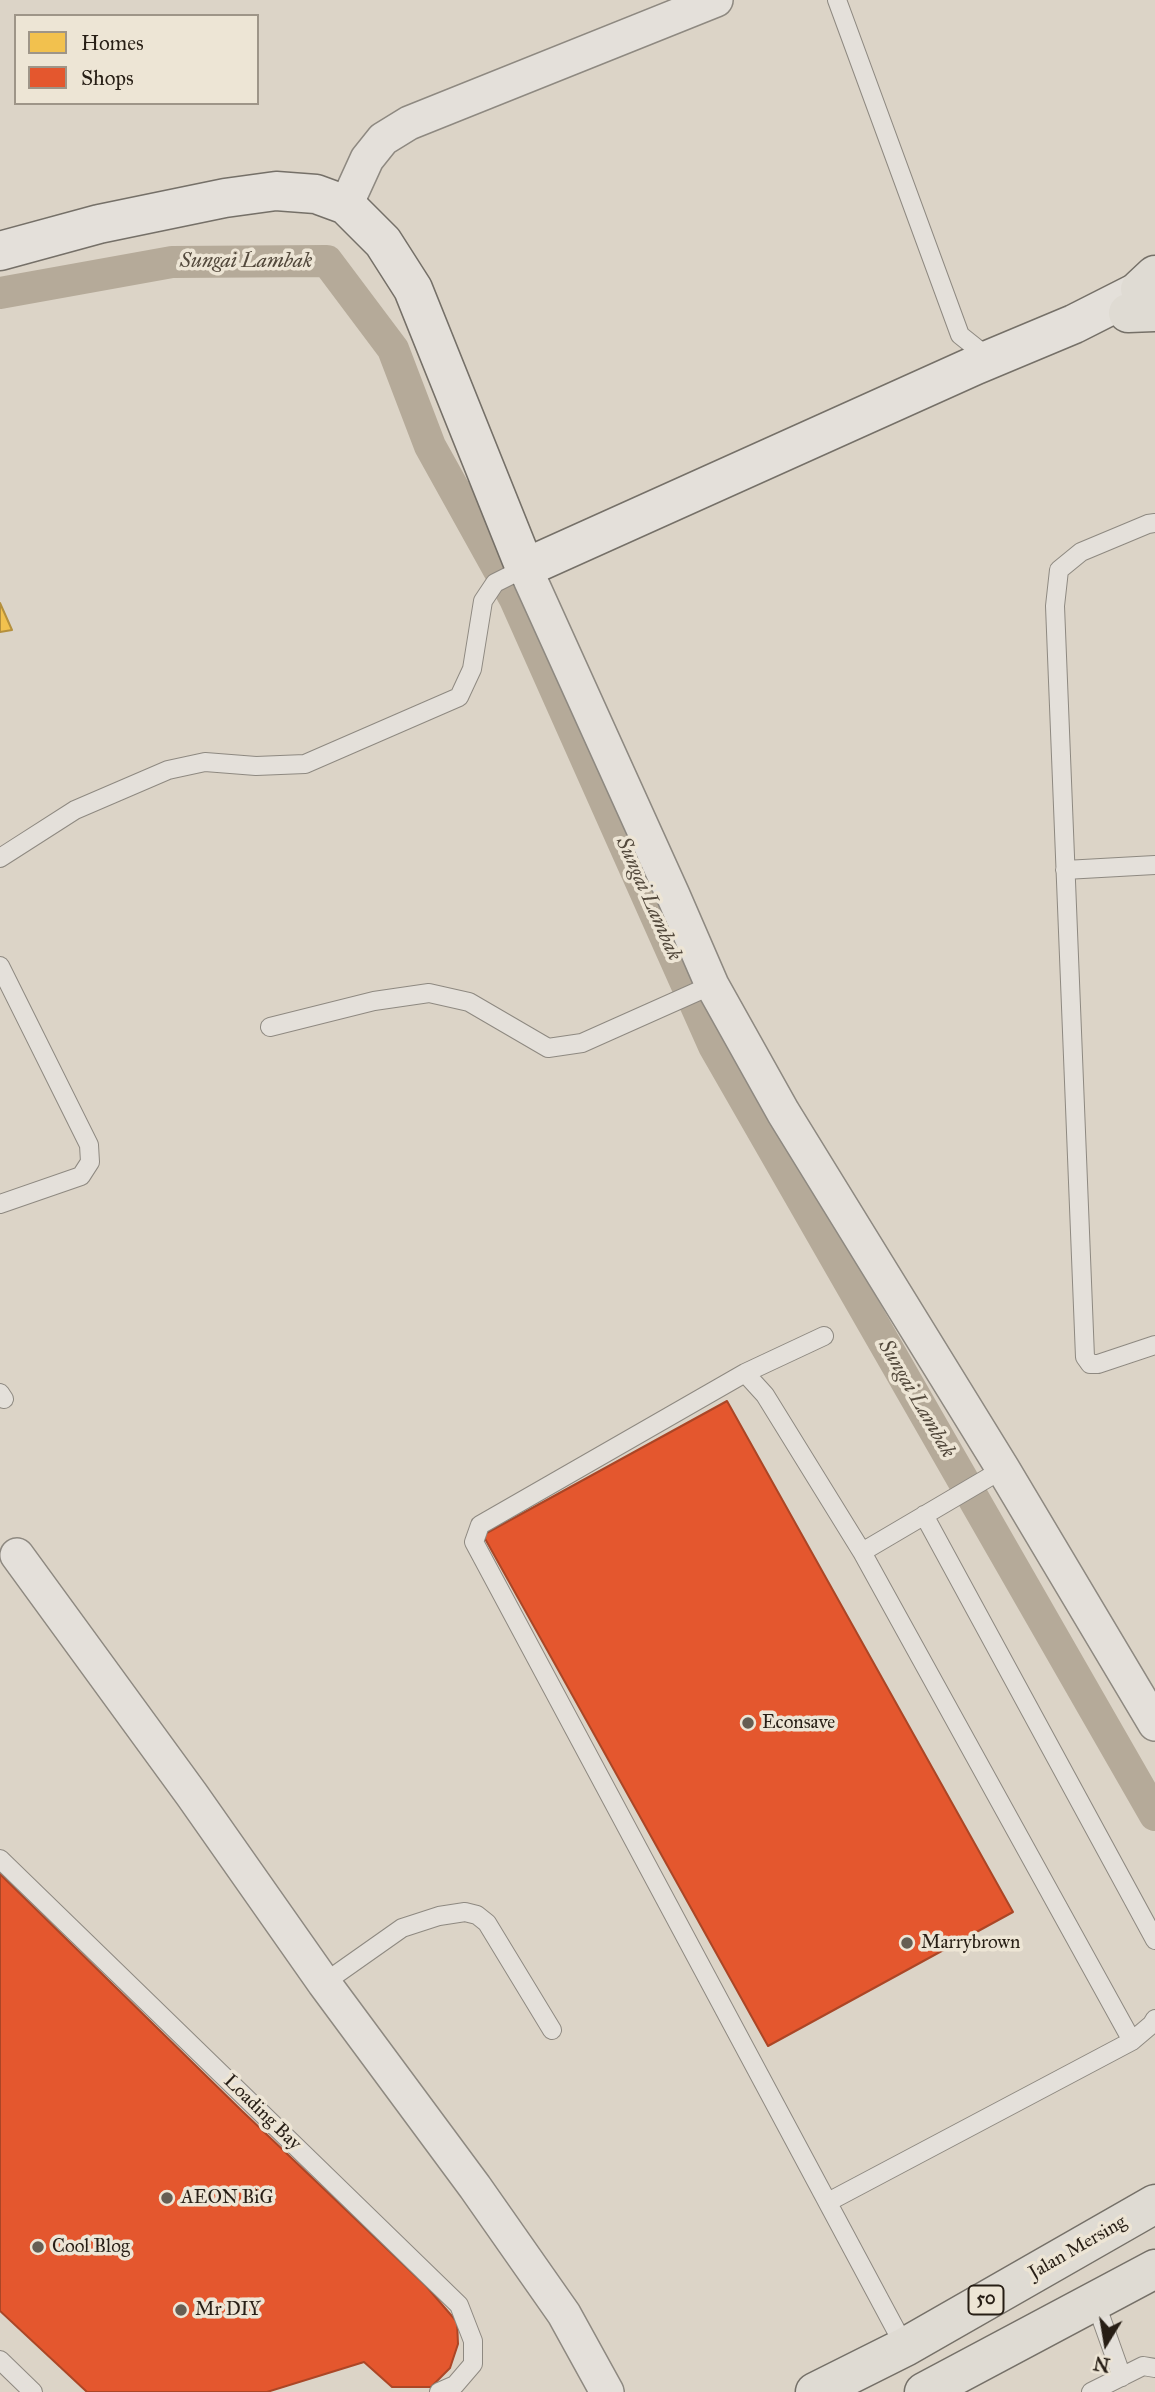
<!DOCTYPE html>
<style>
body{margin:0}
#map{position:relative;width:1155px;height:2392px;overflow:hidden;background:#dcd4c7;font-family:"IM FELL Great Primer",serif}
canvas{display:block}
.legend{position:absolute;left:14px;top:14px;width:245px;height:91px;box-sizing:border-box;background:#ede5d5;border:2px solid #9e9588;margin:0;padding:9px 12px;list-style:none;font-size:21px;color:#271e15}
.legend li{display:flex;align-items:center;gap:14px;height:35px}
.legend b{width:35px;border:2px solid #9e9588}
.north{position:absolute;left:1071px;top:2308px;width:70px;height:70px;-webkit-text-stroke:5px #ede5d5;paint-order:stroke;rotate:191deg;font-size:19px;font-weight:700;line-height:28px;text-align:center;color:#271e15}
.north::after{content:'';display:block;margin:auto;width:24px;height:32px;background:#271e15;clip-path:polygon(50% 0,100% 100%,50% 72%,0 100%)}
</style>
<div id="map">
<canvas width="1155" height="2392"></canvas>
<ul class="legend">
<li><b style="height:19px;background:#f2c14e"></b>Homes</li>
<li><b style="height:19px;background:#e4572e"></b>Shops</li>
</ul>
<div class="north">N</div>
</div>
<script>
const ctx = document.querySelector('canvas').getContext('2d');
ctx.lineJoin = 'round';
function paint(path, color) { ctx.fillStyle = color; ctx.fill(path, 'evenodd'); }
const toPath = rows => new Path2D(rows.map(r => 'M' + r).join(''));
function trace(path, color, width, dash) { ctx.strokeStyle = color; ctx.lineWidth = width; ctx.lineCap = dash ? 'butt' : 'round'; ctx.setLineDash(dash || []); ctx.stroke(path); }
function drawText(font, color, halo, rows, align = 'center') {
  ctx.font = font + ' "IM FELL Great Primer",serif'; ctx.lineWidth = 7; ctx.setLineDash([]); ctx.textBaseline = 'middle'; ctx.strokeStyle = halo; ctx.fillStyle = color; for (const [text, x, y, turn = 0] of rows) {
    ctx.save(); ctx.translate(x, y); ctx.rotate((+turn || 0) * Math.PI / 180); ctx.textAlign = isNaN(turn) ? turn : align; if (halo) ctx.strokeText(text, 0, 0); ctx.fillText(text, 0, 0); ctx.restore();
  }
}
const homes = toPath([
 [0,603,12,630,0,632,0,603]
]);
paint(homes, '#f2c14e');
trace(homes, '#b5903d', 2);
const shops = toPath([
 [727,1401,1013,1912,768,2046,483,1535,727,1401],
 [0,1874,242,2111,426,2286,457,2322,458,2344,450,2368,431,2387,392,2387,364,2362,267,2392,87,2392,0,2311,0,1874]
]);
paint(shops, '#e4572e');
trace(shops, '#ab4626', 2);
trace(toPath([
 [0,293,172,262,327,261,393,349,430,446,515,599,714,1046,1155,1815]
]), '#b5aa99', 32);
const lane = toPath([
 [837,0,960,335,990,359],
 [1155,523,1148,524,1081,552,1059,570,1055,606,1085,1357,1090,1364,1098,1364,1155,1345],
 [0,858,75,810,168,770,205,762,256,766,305,764,459,697,472,669,483,601,495,583,525,568],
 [1065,870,1155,865],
 [0,966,89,1145,90,1162,81,1176,0,1204],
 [270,1027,374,1001,429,993,469,1002,548,1048,582,1043,712,985],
 [745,1373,824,1336],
 [0,1393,4,1399],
 [924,1515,1155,1940],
 [862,1552,1003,1469],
 [0,1859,459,2305,473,2341,473,2364,455,2385,439,2392],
 [324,1983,402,1928,439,1916,465,1912,477,1915,487,1923,552,2030],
 [828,2202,1132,2041,1152,2024,1155,2019],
 [1095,2301,1122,2377],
 [905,2347,474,1542,480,1525,745,1373,765,1395,862,1552,1132,2041],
 [0,2360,33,2392],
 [1091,2392,1143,2366,1155,2368]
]);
const street = toPath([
 [346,205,367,159,383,139,409,123,716,0],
 [525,568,673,895,712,985,783,1112,1003,1469,1155,1724],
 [17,1555,192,1795,324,1983,475,2187,564,2314,607,2392]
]);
const secondary = toPath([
 [0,251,99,224,225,198,276,191,316,194,346,205,383,242,413,289,525,568,976,365,1074,324,1155,283]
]);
const highway = toPath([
 [1140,289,1155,275],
 [1128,313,1155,312],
 [815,2392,905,2347,1155,2204],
 [924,2392,1155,2269]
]);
trace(lane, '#8e8981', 20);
trace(street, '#8e8981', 36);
trace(secondary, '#757068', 41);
trace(highway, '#757068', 41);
trace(lane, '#e4e0da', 18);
trace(street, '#e4e0da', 33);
trace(secondary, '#e4e0da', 38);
trace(highway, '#dfdbd3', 38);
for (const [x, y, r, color] of [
 [748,1723,7,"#665e53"],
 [907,1943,7,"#665e53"],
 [167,2198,7,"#665e53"],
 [38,2247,7,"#665e53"],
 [181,2310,7,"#665e53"]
]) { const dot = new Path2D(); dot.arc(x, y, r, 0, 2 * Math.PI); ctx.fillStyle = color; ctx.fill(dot); trace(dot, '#ede5d5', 2.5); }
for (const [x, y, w] of [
 [986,2300,35]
]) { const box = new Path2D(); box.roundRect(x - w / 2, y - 14.5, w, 29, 5); ctx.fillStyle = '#ede5d5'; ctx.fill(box); trace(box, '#271e15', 2); }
drawText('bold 18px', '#271e15', null, [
 ["50",986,2300]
]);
drawText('19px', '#271e15', '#ede5d5', [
 ["Econsave",762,1723],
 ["Marrybrown",921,1943],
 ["AEON BiG",181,2198],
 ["Cool Blog",52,2247],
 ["Mr DIY",195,2310]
], 'left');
drawText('19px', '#271e15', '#ede5d5', [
 ["Loading Bay",262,2113,44],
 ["Jalan Mersing",1078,2248,-30]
]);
drawText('italic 21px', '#53493c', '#ede5d5', [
 ["Sungai Lambak",246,262],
 ["Sungai Lambak",648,899,66],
 ["Sungai Lambak",916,1399,60]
]);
</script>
